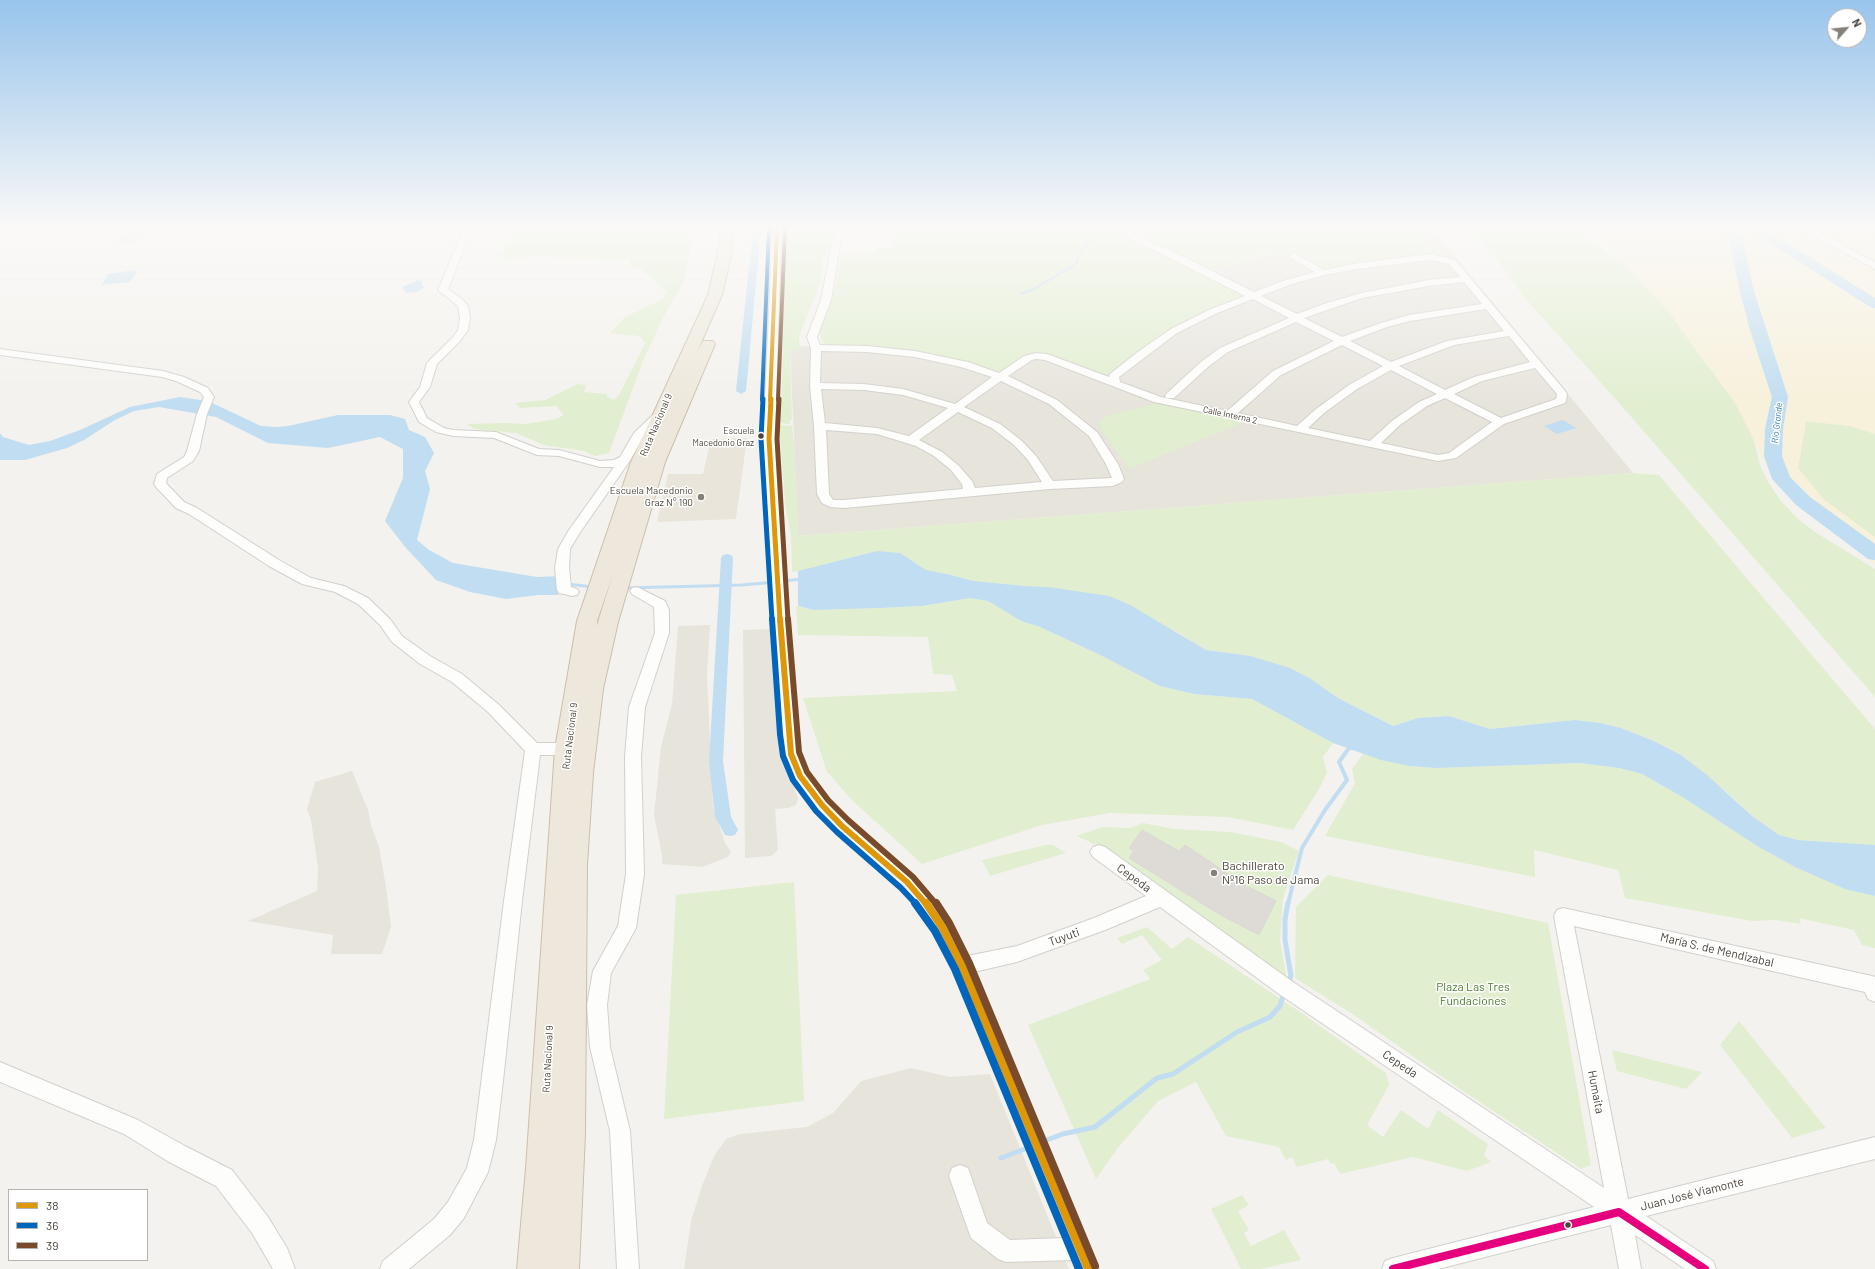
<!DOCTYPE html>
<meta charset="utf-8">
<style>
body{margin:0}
#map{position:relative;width:1875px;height:1269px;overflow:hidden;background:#f4f2ee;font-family:Barlow,sans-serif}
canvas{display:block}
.legend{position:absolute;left:8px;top:1189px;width:140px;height:72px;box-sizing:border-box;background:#fff;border:1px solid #b7b4b0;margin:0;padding:5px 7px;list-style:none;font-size:12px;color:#4b4439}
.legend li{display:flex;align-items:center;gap:8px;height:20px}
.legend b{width:20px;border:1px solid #b7b4b0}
.north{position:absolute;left:1827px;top:8px;width:40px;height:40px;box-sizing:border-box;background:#fff;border:1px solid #b7b4b0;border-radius:50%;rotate:63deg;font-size:11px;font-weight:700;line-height:16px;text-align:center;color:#4b4439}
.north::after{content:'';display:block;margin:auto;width:14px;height:18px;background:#868178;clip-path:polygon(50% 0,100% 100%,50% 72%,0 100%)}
</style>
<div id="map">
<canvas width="1875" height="1269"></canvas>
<ul class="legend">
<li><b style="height:5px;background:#dd9709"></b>38</li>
<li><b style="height:5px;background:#0065bd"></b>36</li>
<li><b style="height:5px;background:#7a4b2a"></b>39</li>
</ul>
<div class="north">N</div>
</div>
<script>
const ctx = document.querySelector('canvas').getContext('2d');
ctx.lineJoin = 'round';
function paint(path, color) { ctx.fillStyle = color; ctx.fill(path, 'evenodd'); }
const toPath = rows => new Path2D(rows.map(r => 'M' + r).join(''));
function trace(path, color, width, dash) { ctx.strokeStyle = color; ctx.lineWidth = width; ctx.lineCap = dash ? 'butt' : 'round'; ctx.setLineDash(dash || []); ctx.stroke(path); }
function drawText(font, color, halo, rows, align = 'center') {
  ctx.font = font + ' Barlow,sans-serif'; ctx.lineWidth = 3; ctx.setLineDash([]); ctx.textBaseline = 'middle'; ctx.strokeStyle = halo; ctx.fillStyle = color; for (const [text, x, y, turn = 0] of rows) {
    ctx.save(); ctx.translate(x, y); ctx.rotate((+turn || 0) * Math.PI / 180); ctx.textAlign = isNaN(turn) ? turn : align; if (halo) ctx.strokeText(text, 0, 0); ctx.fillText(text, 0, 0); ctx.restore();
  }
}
paint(toPath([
 [132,228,152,228,142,239,128,244,112,245],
 [1432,228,1633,473,798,536,790,345,952,359,1000,372,1024,357,1205,273,1279,251],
 [710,625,707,675,713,806,725,843,731,852,728,857,702,867,662,864,662,855,654,815,661,747,672,704,678,626],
 [770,629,778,738,798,799,796,805,788,808,775,809,778,850,771,856,745,858,743,630],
 [352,771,368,810,371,825,379,847,386,887,391,927,382,954,331,954,333,935,248,921,317,891,318,868,311,820,307,809,315,782],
 [911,1068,950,1077,990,1074,1069,1269,684,1269,691,1221,702,1186,714,1156,726,1139,740,1134,807,1127,833,1113,861,1081]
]), '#e7e4dc');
paint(toPath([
 [747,438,736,519,657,522,668,474,703,474,711,439]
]), '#eae5da');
paint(toPath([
 [510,228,690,228,691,250,684,281,663,318,643,361,609,453,595,456,584,451,544,445,516,433,474,429,467,424,506,423,526,424,556,419,564,415,556,406,520,408,515,403,545,400,577,384,586,385,584,392,607,394,607,397,614,400,619,395,645,343,640,336,610,333,625,317,653,304,663,298,666,292,640,268,633,267,629,260,531,256,501,260,505,243,510,233],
 [834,228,832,245,823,258,821,281,799,336,800,350,790,350,792,420,790,420,790,424,781,423,785,253,788,229],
 [878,228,1108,228,1137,240,1245,295,1177,326,1146,346,1111,374,1102,373,1052,354,1025,356,1000,372,952,359,824,347,821,339,819,327,836,286,841,255,875,253,876,248,893,247,892,239,896,239,895,235,886,234],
 [1121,228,1404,228,1420,234,1444,258,1315,272,1288,256,1270,253,1209,272],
 [1467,228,1575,228,1648,282,1706,364,1731,393,1750,425,1760,465,1768,482,1781,501,1797,518,1815,532,1875,569,1875,697,1620,404,1524,297,1502,266],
 [1155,404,1162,404,1244,422,1129,469,1104,434,1100,425,1100,422,1107,416],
 [1806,421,1850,426,1875,434,1875,537,1824,500,1798,468],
 [779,425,792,426,795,459,798,536,1633,473,1659,475,1875,729,1875,845,1798,840,1779,835,1752,816,1730,795,1681,755,1654,741,1621,728,1601,723,1575,720,1490,729,1449,716,1418,718,1393,726,1338,698,1311,679,1223,653,1206,650,1173,630,1048,587,1025,586,974,581,947,574,926,570,916,563,877,551,798,571,792,572,791,536,785,503],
 [970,598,988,601,1021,621,1040,627,1100,655,1160,686,1194,694,1252,699,1333,743,1323,757,1327,773,1319,789,1293,830,1228,817,1110,813,1042,825,922,864,853,801,827,772,803,698,957,691,952,675,933,674,928,637,798,635,796,606,814,610,881,608,922,606],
 [1363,754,1409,766,1436,768,1580,763,1619,768,1642,774,1684,798,1757,846,1795,867,1845,888,1875,896,1875,948,1862,945,1854,930,1799,918,1801,924,1776,920,1752,921,1625,898,1618,870,1534,850,1535,877,1325,836,1355,783,1352,769],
 [1143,823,1174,829,1231,832,1281,842,1299,851,1283,898,1280,940,1287,980,1107,850,1077,836,1102,827,1130,828],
 [1046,845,1053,845,1066,853,990,876,982,860],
 [1328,875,1548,923,1591,1165,1581,1169,1451,1083,1357,1017,1295,978,1296,907],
 [794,882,804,1101,664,1119,676,895],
 [1147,927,1172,949,1188,937,1303,1014,1386,1073,1389,1085,1367,1125,1383,1137,1401,1110,1428,1129,1438,1110,1488,1144,1484,1156,1491,1162,1467,1171,1413,1157,1340,1174,1334,1163,1331,1164,1328,1159,1297,1167,1292,1157,1286,1160,1279,1147,1226,1136,1196,1082,1158,1101,1117,1149,1096,1179,1028,1025,1150,979,1143,970,1162,960,1142,935,1122,944,1117,938],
 [1739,1021,1826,1128,1792,1138,1720,1045],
 [1612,1050,1702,1072,1686,1089,1617,1071],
 [1242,1195,1249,1205,1238,1211,1249,1230,1244,1233,1251,1246,1284,1230,1301,1260,1261,1269,1241,1269,1211,1209]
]), '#e1eecf');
paint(toPath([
 [1589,228,1875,228,1875,434,1850,426,1806,421,1798,468,1824,500,1875,537,1875,564,1773,478,1735,403,1668,311]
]), '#f7f0da');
paint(toPath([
 [132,270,136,271,137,272,130,282,101,285,108,274],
 [418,280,421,281,424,288,417,292,406,293,402,287],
 [180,397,208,401,261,426,276,427,288,426,338,415,390,415,405,419,409,430,425,437,434,453,425,471,430,489,417,540,429,550,453,563,537,577,561,576,558,595,538,595,506,599,470,592,436,580,406,548,385,521,403,478,403,449,380,437,328,448,268,443,216,417,159,407,134,411,115,420,84,440,67,448,25,460,0,460,0,433,3,437,29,445,50,441,80,430,130,407],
 [1563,420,1576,428,1557,434,1544,426],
 [877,551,900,553,926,570,947,574,974,581,1025,586,1048,587,1109,596,1130,605,1206,650,1250,656,1290,668,1311,679,1338,698,1393,726,1418,718,1449,716,1490,729,1575,720,1601,723,1621,728,1654,741,1681,755,1707,775,1752,816,1779,835,1798,840,1875,845,1875,896,1845,889,1795,867,1757,846,1684,798,1642,774,1619,768,1580,763,1436,768,1409,766,1381,760,1333,743,1252,699,1194,694,1160,686,1100,655,1040,627,1021,621,988,601,970,598,922,606,881,608,814,610,798,606,798,571]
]), '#c0ddf1');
trace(toPath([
 [1020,294,1032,290,1076,264,1078,257,1082,254,1087,242,1091,240,1090,233,1093,228]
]), '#c0ddf1', 2.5);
trace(toPath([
 [781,581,803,579],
 [567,584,593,587],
 [623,588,742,585,775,582]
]), '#c0ddf1', 3);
trace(toPath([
 [1288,904,1302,848,1325,810,1347,780,1339,762,1349,748,1352,748]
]), '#c0ddf1', 4);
trace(toPath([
 [1288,903,1285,919,1285,940,1291,976,1288,983],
 [1041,1142,1063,1134,1095,1127,1157,1078,1173,1074,1237,1032,1270,1017,1280,1006,1284,992],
 [1001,1158,1030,1147]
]), '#c0ddf1', 5);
paint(toPath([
 [753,228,761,228,746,391,741,394,736,391,753,228],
 [727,554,731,555,733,558,723,761,731,817,738,830,735,835,730,836,725,835,715,817,709,761,721,558,723,555,727,554]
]), '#c0ddf1');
paint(toPath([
 [1725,228,1738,228,1744,242,1753,288,1788,397,1783,429,1782,456,1790,477,1810,497,1875,544,1875,560,1868,559,1796,505,1772,479,1764,456,1765,429,1772,397,1750,330,1739,288,1730,242,1725,228],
 [1747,228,1763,228,1875,298,1875,308,1870,307,1747,228]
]), '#c0ddf1');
const building = toPath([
 [1142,830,1179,851,1185,845,1243,884,1276,901,1259,935,1219,914,1129,858,1134,851,1129,848,1142,830]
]);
paint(building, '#dedbd6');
trace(building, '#dcd9d4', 1);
const minor = toPath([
 [464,228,472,228,448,289,462,299,468,306,470,318,468,330,460,341,437,364,430,387,419,402,427,418,444,428,453,430,496,432,539,449,559,450,600,461,614,460,620,457,634,433,658,410,666,410,667,412,643,437,631,459,579,534,570,549,569,568,571,587,577,589,579,592,577,595,572,596,564,594,559,593,557,590,555,568,558,549,569,530,614,467,600,467,559,456,537,455,494,438,453,436,436,432,419,422,409,402,420,387,427,363,453,337,458,330,460,318,458,306,438,290,464,228],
 [773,228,781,228,775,439,785,598,799,754,807,773,828,800,848,821,913,877,931,896,948,921,967,956,1017,946,1094,918,1146,896,1093,857,1090,852,1093,847,1099,845,1105,847,1293,982,1604,1188,1554,916,1557,910,1563,908,1872,976,1875,977,1875,1002,1868,999,1865,992,1574,926,1628,1199,1875,1137,1875,1159,1646,1216,1713,1261,1716,1269,1685,1269,1635,1235,1641,1269,1619,1269,1611,1225,1438,1269,1382,1269,1385,1261,1393,1258,1594,1207,1279,994,1160,907,1105,930,1017,962,974,972,1099,1269,1077,1269,1073,1260,1006,1262,998,1259,971,1238,949,1176,952,1168,960,1165,968,1168,987,1223,1010,1240,1064,1238,954,969,936,933,919,908,901,887,836,831,816,810,794,780,783,754,771,598,763,439,773,228],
 [835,228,843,228,831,300,817,337,820,345,867,346,915,351,968,362,999,373,1024,356,1036,353,1047,354,1109,377,1110,374,1139,351,1171,329,1211,309,1245,296,1110,228,1122,228,1188,259,1254,292,1283,281,1315,272,1291,258,1290,256,1294,253,1324,270,1358,263,1431,254,1455,260,1566,392,1567,394,1566,401,1565,403,1504,424,1456,458,1438,461,1154,402,1045,360,1036,359,1032,360,1008,376,1057,400,1097,432,1118,464,1124,479,1122,482,1113,486,1050,489,844,508,830,507,822,503,817,494,814,426,810,386,811,348,807,337,821,300,835,228],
 [1431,260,1449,264,1460,277,1429,280,1361,293,1324,304,1297,314,1261,296,1289,285,1324,275,1358,269,1431,260],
 [1464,282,1482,304,1409,315,1381,323,1342,337,1304,318,1362,298,1429,286,1464,282],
 [1253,299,1289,318,1220,348,1201,362,1166,394,1165,396,1166,398,1174,398,1209,366,1228,352,1296,322,1334,341,1273,371,1227,411,1161,397,1120,382,1119,377,1177,333,1217,313,1253,299],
 [1486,309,1504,331,1447,341,1391,362,1350,341,1387,327,1410,321,1486,309],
 [1509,336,1530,362,1474,377,1445,390,1399,366,1454,345,1509,336],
 [1342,345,1383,366,1349,385,1316,409,1297,426,1238,413,1281,375,1342,345],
 [821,351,867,352,915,357,961,367,992,377,955,404,903,389,864,384,820,383,821,351],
 [1535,368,1557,394,1556,399,1501,418,1454,394,1482,381,1535,368],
 [1391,370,1437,394,1419,402,1392,421,1370,441,1308,428,1324,413,1357,389,1391,370],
 [1001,381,1049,404,1089,436,1106,464,1112,478,1053,481,1036,456,1022,441,1000,424,964,407,1001,381],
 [821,389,864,390,903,395,948,408,909,436,877,428,825,423,821,389],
 [1445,398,1492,422,1449,453,1438,455,1381,443,1400,425,1427,406,1445,398],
 [958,412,992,428,1014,445,1028,460,1042,482,975,488,972,481,959,466,942,452,919,440,958,412],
 [826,430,877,434,916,446,934,456,951,470,962,484,963,489,844,500,833,500,829,494,826,430],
 [1799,228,1810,228,1875,262,1875,269,1799,228],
 [0,349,163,371,184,377,208,388,214,397,207,414,199,451,193,461,167,478,166,483,184,502,197,508,279,560,311,578,344,586,368,598,390,619,402,636,430,656,462,674,498,704,537,743,567,743,573,745,575,749,573,753,567,755,540,755,522,901,503,1081,496,1140,488,1172,464,1218,450,1235,409,1269,380,1269,383,1261,434,1219,448,1202,467,1168,474,1140,504,901,525,751,488,712,452,682,420,664,392,642,380,625,358,604,335,592,302,584,269,566,189,514,176,508,156,487,154,484,157,474,184,457,187,451,197,414,204,397,200,392,176,381,162,377,0,355,0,349],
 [637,587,665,601,669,610,669,633,645,707,641,757,644,874,636,928,611,973,607,1005,610,1047,630,1131,639,1269,617,1269,610,1131,590,1047,587,1005,593,971,618,926,626,874,625,757,629,707,655,633,654,607,632,594,630,591,632,588,637,587],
 [0,1062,138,1120,185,1146,232,1170,268,1217,287,1248,295,1269,273,1269,252,1233,216,1186,169,1162,124,1134,0,1082,0,1062]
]);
const highway = toPath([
 [721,228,733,228,731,256,722,295,697,352,703,341,713,341,715,344,665,462,618,622,603,689,593,773,587,865,585,1134,579,1269,517,1269,526,1168,555,749,577,621,631,462,708,295,717,256,721,228],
 [613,574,598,622,597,626,597,621,613,574]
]);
trace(minor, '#d2d0cb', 2);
trace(highway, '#ccbfa9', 2);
paint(minor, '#fdfdfc');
paint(highway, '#ede8db');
trace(toPath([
 [770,400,777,228]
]), '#dd9709', 4);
trace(toPath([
 [771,399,769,439,780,620]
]), '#dd9709', 5);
trace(toPath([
 [780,619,791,754,800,776,822,805,842,826,907,882,926,904]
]), '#dd9709', 6);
trace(toPath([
 [926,903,942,927,962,966,1088,1269]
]), '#dd9709', 8);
trace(toPath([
 [762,400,769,228]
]), '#0065bd', 4);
trace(toPath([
 [763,399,761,439,772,620]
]), '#0065bd', 5);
trace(toPath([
 [772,619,780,734,783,756,793,780,816,811,837,832,901,888,916,904]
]), '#0065bd', 6);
trace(toPath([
 [915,903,935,931,955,969,1079,1269]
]), '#0065bd', 8);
trace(toPath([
 [778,400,785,228]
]), '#7a4b2a', 4);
trace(toPath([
 [779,399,777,439,788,620]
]), '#7a4b2a', 5);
trace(toPath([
 [788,619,799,752,807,772,828,800,848,820,913,877,936,904]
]), '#7a4b2a', 6);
trace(toPath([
 [936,903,949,923,969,963,1095,1266]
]), '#7a4b2a', 8);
trace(toPath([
 [1393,1269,1619,1212,1705,1269]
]), '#e5007d', 8);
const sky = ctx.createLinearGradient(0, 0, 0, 406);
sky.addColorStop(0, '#98c4ec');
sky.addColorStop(0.56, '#faf9f7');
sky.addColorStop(1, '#faf9f700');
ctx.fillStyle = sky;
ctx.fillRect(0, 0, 1875, 406);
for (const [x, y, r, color] of [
 [761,436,3.5,"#4b4439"],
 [701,497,4,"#868178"],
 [1214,873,4,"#868178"],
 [1568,1225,3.5,"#4b4439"]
]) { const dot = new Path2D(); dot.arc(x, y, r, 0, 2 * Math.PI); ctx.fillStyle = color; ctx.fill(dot); trace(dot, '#fff', 1.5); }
drawText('9px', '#4b4439', '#fff', [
 ["Calle Interna 2",1230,415,12]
]);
drawText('italic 9px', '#2e7ab2', '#fff', [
 ["Río Grande",1777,423,-84]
]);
drawText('9px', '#4b4439', '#fff', [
 ["Escuela",754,431],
 ["Macedonio Graz",754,443]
], 'right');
drawText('10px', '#4b4439', '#fff', [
 ["Ruta Nacional 9",656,425,-67],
 ["Ruta Nacional 9",570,736,-83],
 ["Ruta Nacional 9",548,1059,-87]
]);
drawText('10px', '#4b4439', '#fff', [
 ["Escuela Macedonio",693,491],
 ["Graz N° 190",693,503]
], 'right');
drawText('12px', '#4b4439', '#fff', [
 ["Bachillerato",1222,866],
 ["Nº16 Paso de Jama",1222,880]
], 'left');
drawText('12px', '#4b4439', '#fff', [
 ["Cepeda",1134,878,36],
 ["Tuyuti",1064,937,-20],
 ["María S. de Mendizabal",1717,950,13],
 ["Cepeda",1400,1064,34],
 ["Humaita",1596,1092,79],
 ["Juan José Viamonte",1692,1194,-14]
]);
drawText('12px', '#4a7f2a', '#fff', [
 ["Plaza Las Tres",1473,987],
 ["Fundaciones",1473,1001]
]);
</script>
